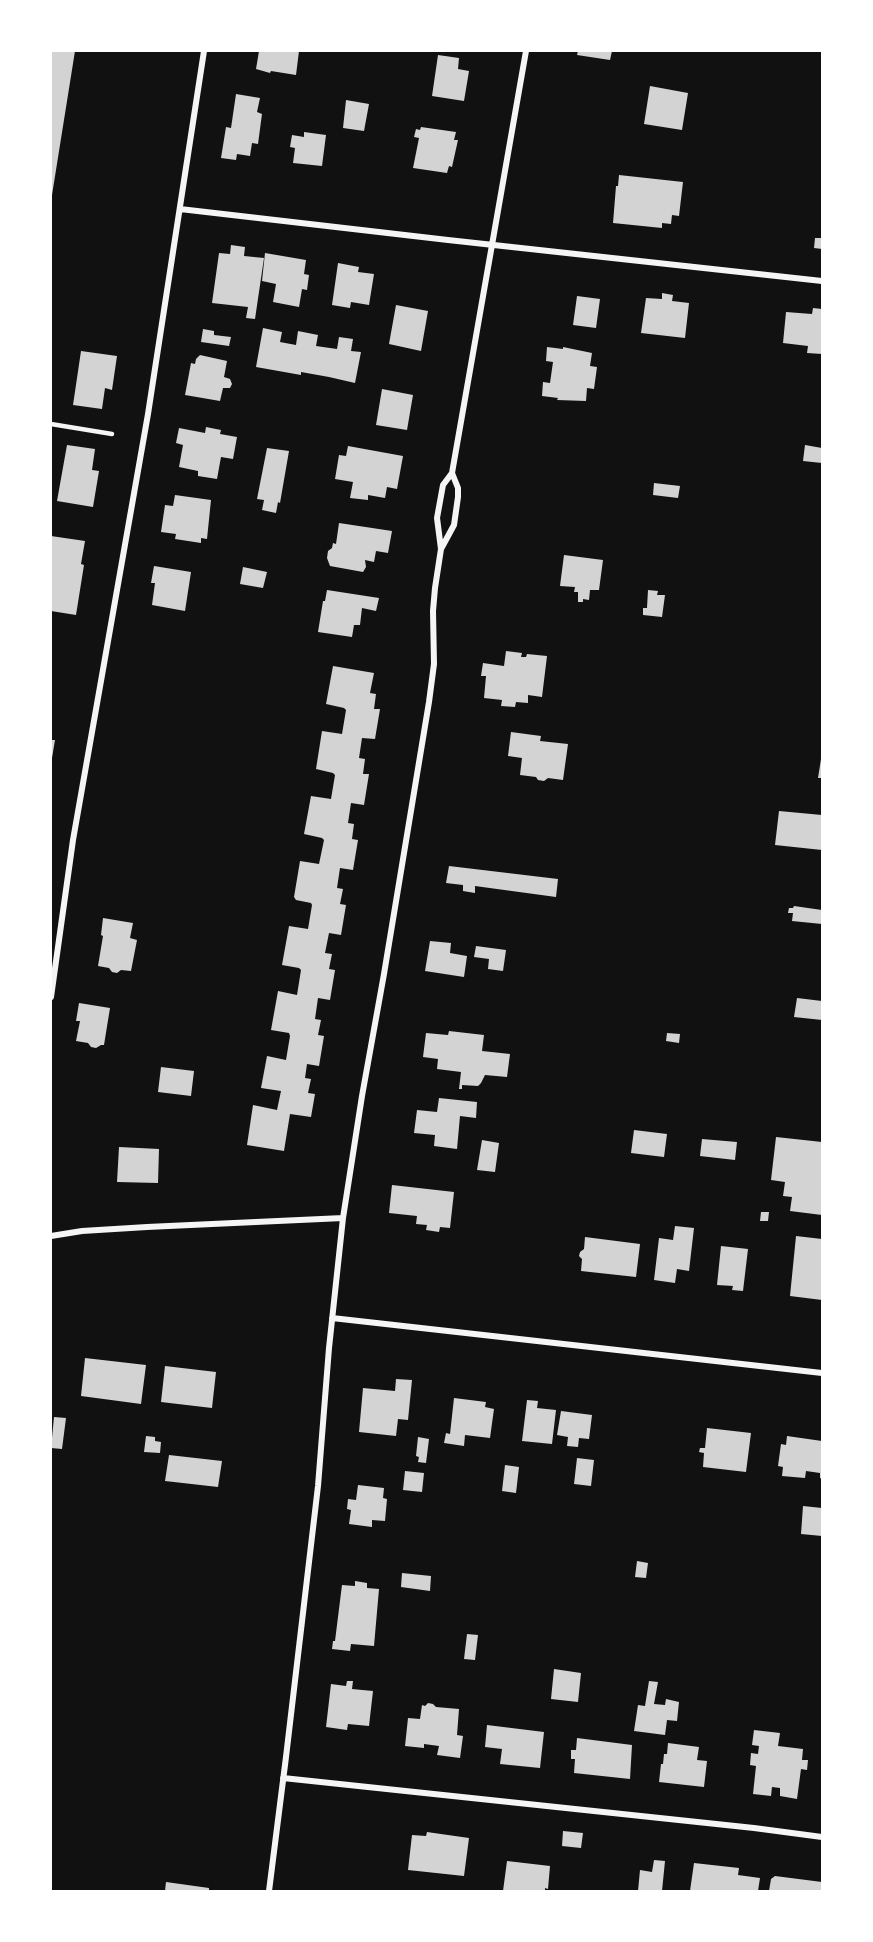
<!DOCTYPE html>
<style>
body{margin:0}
#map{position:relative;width:873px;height:1942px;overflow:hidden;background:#111;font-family:"Space Grotesk",sans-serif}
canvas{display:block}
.frame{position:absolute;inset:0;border:52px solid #fff;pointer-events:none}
</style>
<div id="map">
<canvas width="873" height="1942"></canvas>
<div class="frame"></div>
</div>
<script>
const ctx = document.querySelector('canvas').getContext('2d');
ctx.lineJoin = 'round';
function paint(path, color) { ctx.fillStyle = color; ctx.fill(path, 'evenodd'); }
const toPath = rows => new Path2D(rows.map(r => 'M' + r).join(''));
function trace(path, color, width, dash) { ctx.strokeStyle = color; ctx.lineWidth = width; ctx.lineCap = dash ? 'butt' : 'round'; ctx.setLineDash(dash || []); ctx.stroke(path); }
paint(toPath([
 [51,51,75,51,52,195,51,194],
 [259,51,299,51,296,75,271,71,270,73,256,69],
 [578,51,612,51,610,60,577,55],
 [438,55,459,58,458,69,469,71,464,101,432,96],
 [650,86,688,93,682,130,644,124],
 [236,94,260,98,257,112,262,114,258,144,252,143,250,156,237,154,236,160,221,158,226,127,231,128],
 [346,100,369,104,364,131,343,128],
 [421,127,456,132,454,140,458,140,452,167,449,166,447,173,413,168,419,138,414,137,416,129,420,130],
 [304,132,326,135,322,166,293,163,295,148,290,147,292,135,304,137],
 [619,175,683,182,679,216,672,215,671,224,662,223,662,228,613,223,616,186,618,186],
 [815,238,822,238,822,249,814,248],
 [231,245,245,247,244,256,264,258,255,319,246,318,248,307,212,303,219,253,230,254],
 [265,253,306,260,304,274,309,275,307,290,302,289,299,307,273,302,276,284,262,281],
 [338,263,359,267,358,272,374,274,369,305,351,302,350,308,332,305],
 [662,293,673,295,672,301,689,303,685,338,641,333,646,298,662,299],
 [577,296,600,299,596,328,573,325],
 [396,305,428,311,421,351,389,344],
 [813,308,822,309,822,354,807,353,808,346,783,343,786,312,812,314],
 [263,328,282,332,280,342,296,345,298,331,318,335,316,346,337,349,339,337,353,339,351,351,361,352,355,383,329,377,301,372,301,375,256,367],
 [203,329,214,331,214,335,231,337,229,346,201,342],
 [547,347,563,349,563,347,592,353,590,366,597,367,594,389,587,388,586,401,557,400,558,398,542,396,543,382,550,383,553,362,546,361],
 [81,351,117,356,112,390,105,388,102,409,73,405],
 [200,355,227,361,224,377,230,379,232,384,230,388,223,388,220,401,185,395,191,363,195,364,196,359],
 [382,389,413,395,407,430,376,425],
 [206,427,221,430,220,434,237,437,233,459,221,457,217,479,198,476,198,471,179,467,183,445,176,443,179,428,205,433],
 [67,445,95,449,92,470,99,471,93,507,57,501],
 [805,445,822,448,822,463,803,461],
 [348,446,403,456,397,489,387,487,385,498,368,495,368,500,350,498,353,482,335,479,339,455,346,456],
 [267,448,289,451,280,503,278,502,276,513,262,510,264,500,257,499],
 [654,483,680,486,678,498,653,495],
 [175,495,211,500,207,539,201,538,201,543,175,539,176,534,161,532,165,505,173,506],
 [339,523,392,531,388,553,376,551,374,562,365,560,366,567,363,572,330,566,327,558,328,551,332,548,333,543,336,544],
 [51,536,85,541,81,564,84,565,76,615,51,611],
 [564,555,603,560,599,590,590,590,589,600,583,599,583,602,578,602,578,592,574,592,575,587,560,586],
 [154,566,191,572,185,611,152,605,155,583,151,583],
 [243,567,267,572,263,588,240,584],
 [327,590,379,598,376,611,362,608,360,625,354,625,352,637,318,632,323,601,325,601],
 [648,590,658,591,657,595,665,595,662,617,643,615,643,608,647,608],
 [506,651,522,653,521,657,526,657,527,654,547,656,542,697,528,695,528,703,516,702,515,707,501,706,502,700,484,698,486,676,481,676,483,663,504,666],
 [333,666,374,673,370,693,376,694,374,709,380,709,375,739,362,738,359,758,365,759,363,774,369,774,364,805,351,803,348,823,354,824,352,839,358,840,353,870,340,868,337,888,343,889,340,904,346,905,341,935,329,933,325,953,332,954,329,969,335,970,330,1000,318,998,315,1019,321,1020,318,1035,324,1036,319,1066,307,1064,305,1078,311,1079,308,1093,315,1094,311,1117,290,1114,284,1151,247,1145,253,1105,277,1110,281,1091,261,1088,267,1056,286,1060,290,1036,289,1033,271,1030,278,991,297,995,301,970,299,968,282,965,289,926,308,929,312,905,311,903,296,900,294,897,300,861,319,864,324,840,322,838,304,834,311,796,331,799,335,775,333,773,316,769,322,731,342,734,346,710,344,708,326,704],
 [511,732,541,736,540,741,568,744,563,780,548,778,544,781,538,780,536,777,520,775,522,758,508,756],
 [51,740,55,740,52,758,51,758],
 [821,759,822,759,822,778,818,778],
 [779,811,822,815,822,850,775,845],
 [449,866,558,879,556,897,475,886,475,893,463,891,463,885,446,883],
 [794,906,822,910,822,924,792,921,793,913,788,913,789,908,793,908],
 [103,918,133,923,130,938,137,940,131,971,121,970,117,973,112,972,109,968,98,966,103,936,101,935],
 [430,941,451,943,450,953,467,956,464,977,425,971],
 [476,946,506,950,503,971,488,969,489,959,474,957],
 [797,998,822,1001,822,1020,794,1017],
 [79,1003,110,1008,104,1045,101,1045,96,1048,91,1047,88,1043,76,1041,80,1021,76,1021],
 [449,1031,484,1035,482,1051,510,1054,507,1077,485,1075,481,1083,478,1086,462,1085,462,1089,459,1089,461,1072,437,1069,438,1059,423,1057,426,1033,448,1035],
 [667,1033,680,1034,679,1043,666,1041],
 [161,1067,194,1071,191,1096,158,1092],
 [439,1098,477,1102,476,1118,460,1116,457,1149,434,1146,435,1135,414,1133,417,1110,437,1112],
 [634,1130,667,1134,664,1157,631,1153],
 [776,1137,822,1142,822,1215,790,1211,792,1197,783,1196,785,1182,771,1180],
 [702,1139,737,1142,735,1160,700,1156],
 [482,1140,499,1143,495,1172,477,1170],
 [119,1147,159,1149,158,1183,117,1182],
 [392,1185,454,1192,450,1228,440,1227,439,1232,426,1230,427,1225,416,1224,417,1216,389,1213],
 [761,1212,769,1212,768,1221,760,1221],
 [675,1226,694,1228,689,1271,677,1269,675,1283,654,1280,659,1238,673,1240],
 [796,1236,822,1239,822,1300,790,1296],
 [585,1237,640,1244,636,1277,581,1271,582,1259,579,1256,580,1252,584,1249],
 [721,1246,748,1249,743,1291,732,1290,733,1286,717,1285],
 [85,1358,146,1365,141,1404,81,1396],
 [165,1366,216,1372,212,1408,161,1402],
 [396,1379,412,1380,408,1420,398,1419,396,1436,359,1432,363,1388,395,1391],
 [454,1398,486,1402,485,1407,494,1409,490,1438,465,1435,464,1446,444,1443,446,1433,450,1434],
 [527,1400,538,1401,537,1408,556,1410,552,1444,522,1441],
 [561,1411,592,1415,589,1439,579,1438,578,1447,567,1446,568,1437,557,1435],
 [54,1417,66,1418,62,1449,51,1448],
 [707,1428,751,1433,746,1472,703,1467,704,1453,699,1452,700,1448,705,1448],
 [146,1436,155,1437,155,1441,161,1442,160,1453,144,1452],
 [787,1436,822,1441,822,1479,820,1478,820,1473,806,1471,805,1478,782,1476,783,1467,778,1466,781,1444,786,1445],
 [418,1437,429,1439,426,1463,418,1462,419,1457,416,1456],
 [169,1455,222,1461,218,1487,165,1481],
 [577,1458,594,1460,591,1486,574,1484],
 [505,1465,519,1467,516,1493,502,1491],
 [405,1471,424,1473,422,1492,403,1490],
 [358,1485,384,1488,383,1498,387,1499,385,1521,372,1520,372,1527,349,1524,351,1510,347,1509,348,1499,356,1500],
 [803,1506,822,1508,822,1536,801,1534],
 [637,1561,648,1563,646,1578,635,1577],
 [402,1573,431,1576,430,1591,401,1587],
 [355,1581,367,1583,367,1588,379,1589,374,1646,351,1644,350,1651,332,1649,333,1641,335,1641,342,1585,355,1586],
 [467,1634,478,1635,475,1660,464,1659],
 [554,1669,581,1673,578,1702,551,1699],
 [347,1681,353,1681,352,1689,373,1691,369,1726,348,1724,347,1730,326,1727,331,1684,346,1686],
 [649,1681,658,1682,654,1704,665,1705,666,1699,679,1702,677,1721,667,1720,665,1735,634,1731,638,1705,645,1706],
 [428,1703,433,1704,436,1707,459,1709,457,1735,463,1736,460,1758,437,1755,439,1746,424,1744,424,1748,405,1746,408,1718,420,1719,422,1705,425,1706],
 [487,1725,544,1732,540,1768,500,1764,502,1749,485,1747],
 [754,1730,780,1733,778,1746,803,1749,802,1760,808,1760,807,1770,801,1769,797,1799,780,1796,780,1788,772,1787,771,1796,753,1794,756,1766,750,1765,751,1753,758,1754,759,1746,752,1745],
 [577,1738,632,1745,630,1779,574,1773,575,1759,571,1759,571,1750,576,1750],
 [668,1743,699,1747,697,1760,707,1761,704,1787,659,1782,661,1764,663,1764,664,1754,667,1754],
 [563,1831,583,1833,581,1848,562,1846],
 [427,1832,469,1838,464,1876,408,1870,412,1835,426,1836],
 [654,1860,665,1861,662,1891,638,1891,640,1870,652,1872],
 [507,1861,550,1866,548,1889,545,1888,545,1891,503,1891],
 [694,1863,739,1868,738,1875,760,1878,758,1891,690,1891],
 [775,1876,822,1882,822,1891,769,1891,771,1879],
 [166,1882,209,1888,209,1891,165,1891]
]), '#d3d3d3');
trace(toPath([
 [51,424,112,434]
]), '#f5f5f5', 4.5);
trace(toPath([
 [180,209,448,240,822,281],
 [441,549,454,525,458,497,458,488,452,473,526,51],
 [51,997,73,840,148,414,204,51],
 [51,1236,82,1231,147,1227,343,1218],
 [332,1318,822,1373],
 [283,1778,754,1828,822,1837],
 [269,1891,286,1757,318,1486,329,1348,343,1218,362,1096,384,974,429,702,434,664,433,611,435,588,441,549,437,518,443,485,452,473]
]), '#f5f5f5', 6);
</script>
